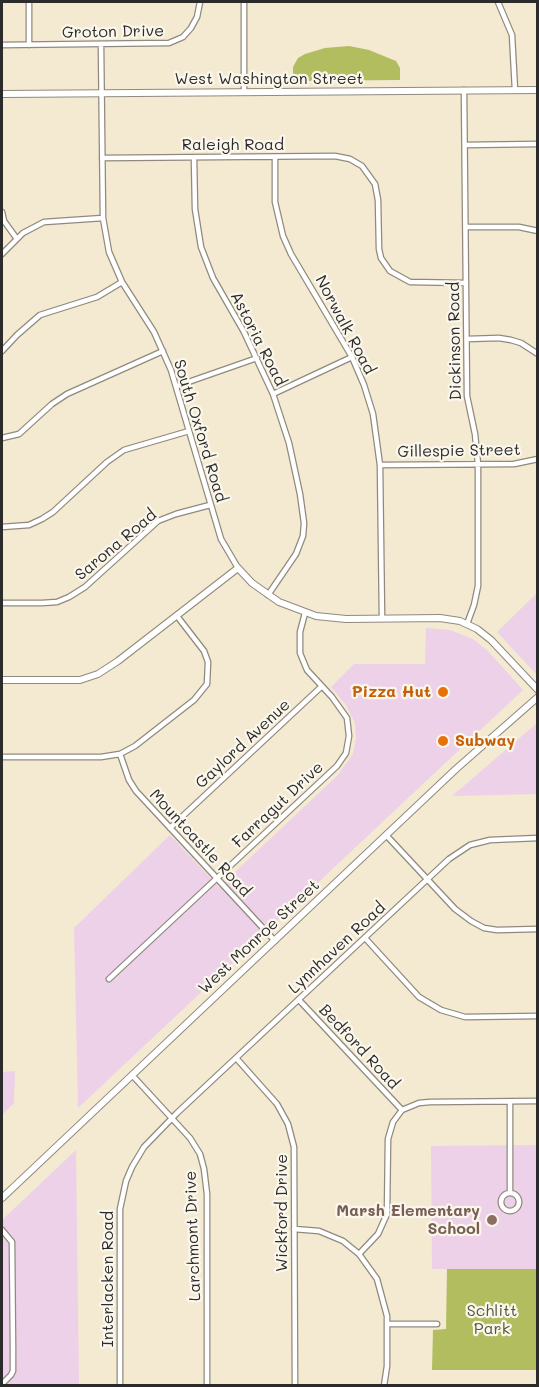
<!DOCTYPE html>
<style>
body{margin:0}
#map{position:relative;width:539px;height:1387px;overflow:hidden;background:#f4e9d1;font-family:Mali,sans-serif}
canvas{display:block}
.frame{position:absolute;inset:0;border:3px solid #2b2b2b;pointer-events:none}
</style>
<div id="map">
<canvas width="539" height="1387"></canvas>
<div class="frame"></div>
</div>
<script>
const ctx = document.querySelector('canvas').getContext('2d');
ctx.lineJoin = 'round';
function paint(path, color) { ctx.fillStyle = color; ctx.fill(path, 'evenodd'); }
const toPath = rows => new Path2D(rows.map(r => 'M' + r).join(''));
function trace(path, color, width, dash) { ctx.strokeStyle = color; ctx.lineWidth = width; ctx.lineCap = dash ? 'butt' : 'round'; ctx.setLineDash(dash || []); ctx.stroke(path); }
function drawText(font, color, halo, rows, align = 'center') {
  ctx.font = font + ' Mali,sans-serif'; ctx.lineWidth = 4.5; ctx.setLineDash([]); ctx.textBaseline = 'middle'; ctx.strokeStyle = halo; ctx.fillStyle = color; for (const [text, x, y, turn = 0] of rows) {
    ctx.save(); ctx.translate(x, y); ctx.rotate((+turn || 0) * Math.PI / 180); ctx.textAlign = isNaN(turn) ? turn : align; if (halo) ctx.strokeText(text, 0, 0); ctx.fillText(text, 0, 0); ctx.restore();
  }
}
paint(toPath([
 [537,593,537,675,497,632],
 [426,628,450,630,473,639,488,651,523,690,78,1108,74,928,170,835,219,887,337,776,353,754,356,738,355,723,346,705,331,687,354,664,425,664],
 [537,723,537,794,452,796],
 [15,1071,14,1103,2,1115,2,1072],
 [537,1145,537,1269,432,1269,431,1146],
 [76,1150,79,1385,2,1386,2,1220]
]), '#edd1e9');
paint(toPath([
 [349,46,369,50,396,61,400,68,400,80,293,81,293,67,298,58,305,54,325,48],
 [447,1269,537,1269,537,1370,432,1370,433,1330,446,1329]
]), '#b1bd5f');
const minor = toPath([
 [29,2,29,45],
 [244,2,244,92],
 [498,2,512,35,515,90],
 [2,45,169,43,183,37,191,28,197,17,200,2],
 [101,45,103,218,109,252,122,282,154,332,171,370,221,539,238,568],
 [464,90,467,396,475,434,478,464,478,586,474,605,467,624],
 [465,145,538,144],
 [275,157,275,202,283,236,291,254,352,357,364,385,373,414,380,465,382,618],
 [102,158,335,156,350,159,362,166,375,184,378,200,379,249,381,258,390,271,410,282,466,283],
 [194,158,195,209,201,247,213,278,244,332,273,394,289,443,300,494,304,523,303,536,296,554,268,595],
 [2,212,4,221,17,239],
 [466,227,519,227,538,231],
 [2,254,23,233,44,222,103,218],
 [467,339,499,338,511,340,521,343,538,354],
 [2,351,17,335,40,315,97,297,122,282],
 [177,386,257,358],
 [273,394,352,357],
 [2,438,19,434,52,404,67,394,163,351],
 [380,465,514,464,538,459],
 [2,527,29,525,42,519,53,512,107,462,124,450,189,431],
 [2,603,42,603,57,602,69,597,85,587,158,521,176,514,210,505],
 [120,754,129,780,136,791,275,941],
 [2,757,101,757,120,754,135,746,194,700,207,684,208,662,204,651,177,616],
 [170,828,321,687],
 [386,835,455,909,471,921,484,928,497,930,538,929],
 [365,938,419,997,441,1010,465,1017,538,1016],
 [109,979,337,766,346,753,349,736,347,718,332,697,307,670,300,653,300,632,305,613],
 [299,1000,402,1110],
 [237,1059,277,1104,288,1124,294,1147,295,1386],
 [132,1075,190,1138,200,1154,204,1169,207,1194,207,1386],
 [510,1102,510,1192],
 '501 1202a9 9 0 1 1 18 0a9 9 0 1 1-18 0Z',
 [294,1229,319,1231,343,1241,359,1254,377,1279,387,1316,387,1366,384,1386],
 [2,1230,12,1242,13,1348,13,1371,11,1375,2,1384],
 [359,1254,378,1234,387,1214,388,1139,393,1122,402,1110,419,1103,430,1102,538,1101],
 [388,1324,437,1324],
 [120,1386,120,1209,126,1181,132,1167,144,1147,177,1113,449,859,470,845,490,840,538,838]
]);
const tertiary = toPath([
 [2,94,538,90],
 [2,680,80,680,98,674,118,661,238,568,252,583,279,602,316,616,346,619,440,618,460,621,477,629,491,640,538,690],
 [2,1198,456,769,538,697]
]);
trace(minor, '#908a7e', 7);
trace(tertiary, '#908a7e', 8);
trace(minor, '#fff', 4.5);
trace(tertiary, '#fff', 6);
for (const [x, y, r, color] of [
 [443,692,6,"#e8710a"],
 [443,741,6,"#e8710a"],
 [492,1220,6,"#8d6e63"]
]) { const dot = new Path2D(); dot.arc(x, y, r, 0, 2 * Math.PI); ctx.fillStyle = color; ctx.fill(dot); trace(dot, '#fbf7ec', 2); }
drawText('16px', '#2b2b2b', '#fbf7ec', [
 ["Groton Drive",113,32,-1],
 ["West Washington Street",269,79],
 ["Raleigh Road",233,145],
 ["Norwalk Road",345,325,62],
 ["Astoria Road",258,339,63],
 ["Dickinson Road",455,341,-91],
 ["South Oxford Road",200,431,73],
 ["Gillespie Street",459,451,-1],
 ["Sarona Road",116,545,-40],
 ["Gaylord Avenue",243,744,-43],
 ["Farragut Drive",278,805,-43],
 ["Mountcastle Road",200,843,47],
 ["West Monroe Street",259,937,-43],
 ["Lynnhaven Road",337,948,-43],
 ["Bedford Road",359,1047,47],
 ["Wickford Drive",282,1213,-90],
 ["Larchmont Drive",193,1236,-92],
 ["Interlacken Road",108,1279,-90]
]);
drawText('bold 16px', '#c56008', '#fbf7ec', [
 ["Pizza Hut",431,692],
 ["Subway",455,741,"left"]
], 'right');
drawText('bold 16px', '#785e54', '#fbf7ec', [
 ["Marsh Elementary",480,1211],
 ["School",480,1229]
], 'right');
drawText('16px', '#53573b', '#fbf7ec', [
 ["Schlitt",492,1311],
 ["Park",492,1329]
]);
</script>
